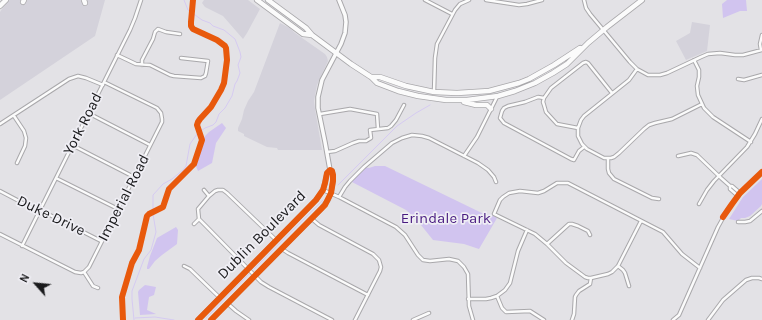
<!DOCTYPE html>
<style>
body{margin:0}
#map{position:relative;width:762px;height:320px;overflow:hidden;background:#e3e2e6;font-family:Karla,sans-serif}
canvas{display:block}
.north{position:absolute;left:16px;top:264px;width:40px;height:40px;-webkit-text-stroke:3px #efeef4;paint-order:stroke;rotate:297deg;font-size:11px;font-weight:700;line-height:16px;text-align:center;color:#1a1a1c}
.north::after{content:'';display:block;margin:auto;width:14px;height:18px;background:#1a1a1c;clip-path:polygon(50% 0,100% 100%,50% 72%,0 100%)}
</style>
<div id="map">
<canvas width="762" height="320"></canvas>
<div class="north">N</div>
</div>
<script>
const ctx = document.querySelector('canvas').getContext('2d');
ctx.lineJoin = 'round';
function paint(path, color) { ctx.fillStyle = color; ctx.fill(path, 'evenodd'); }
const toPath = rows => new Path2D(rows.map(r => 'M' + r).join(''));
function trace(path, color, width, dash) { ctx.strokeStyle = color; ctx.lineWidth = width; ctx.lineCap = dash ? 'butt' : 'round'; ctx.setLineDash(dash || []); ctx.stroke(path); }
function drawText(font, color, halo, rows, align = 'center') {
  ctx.font = font + ' Karla,sans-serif'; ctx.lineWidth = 3.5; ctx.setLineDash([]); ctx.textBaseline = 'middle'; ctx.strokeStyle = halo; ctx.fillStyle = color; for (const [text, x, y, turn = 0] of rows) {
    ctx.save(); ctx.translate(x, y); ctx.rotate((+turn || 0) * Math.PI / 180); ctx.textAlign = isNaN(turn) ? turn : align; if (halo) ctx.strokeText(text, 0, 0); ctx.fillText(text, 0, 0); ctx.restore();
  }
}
paint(toPath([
 [10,0,105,0,95,36,0,100,0,12,6,3],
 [204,0,248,0,260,9,247,33,243,39,223,16,205,7,202,3],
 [692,22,710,25,707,51,686,60,676,41,690,33],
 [280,23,290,28,295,33,325,54,327,57,328,61,317,85,314,101,315,109,322,150,278,150,277,148,267,147,244,136,244,134,238,131,238,128,242,119,244,110,248,101,254,92]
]), '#d4d2db');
paint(toPath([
 [727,0,746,0,747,11,740,11,723,18,722,4],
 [222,123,226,128,216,143,212,163,198,171,195,164,205,136,209,132],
 [375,166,385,166,486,215,490,214,497,218,479,249,464,244,433,240,417,220,406,210,350,181,364,167,369,168],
 [762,179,762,204,761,206,750,216,745,218,741,218,738,221,729,219,743,197],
 [176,227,178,230,177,244,162,255,155,261,149,269,147,269,147,267,150,256,157,238],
 [145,285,156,287,154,295,149,297,147,310,156,314,140,315,138,292,139,290]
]), '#d1c4ef');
trace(toPath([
 [338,185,397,126,416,113,430,105],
 [254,269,323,200],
 [135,318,155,317,174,320],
 [206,318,249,274],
 [134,320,132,299,132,291,144,259,151,250,156,232,153,214,153,195,163,184,172,179,183,170,186,166,190,144,197,134,205,128,213,125,216,122,219,114,225,108,232,96,235,84,237,81,240,73,238,65,241,57,240,52,235,39,224,30,213,26,210,23,202,20,191,12,188,10,184,0]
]), '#d5caf1', 1);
const street = toPath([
 [425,0,452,14],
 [486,0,519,5,527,4,542,0],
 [584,0,586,8,590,14,630,62,637,69,648,75,660,75,667,73,701,57,708,54,720,53,735,55,743,55,762,50],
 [761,50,760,44,762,35],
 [117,55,136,64,150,65,170,75,174,76,201,78,205,76,206,73,208,61,181,58],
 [694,60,699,70,699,77,697,86,698,95,704,108,713,117,751,142],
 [142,65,142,60,153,39,155,32,158,29,166,32,180,34],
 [637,69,629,80,584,116,581,120,578,128,578,136,582,144,587,149,604,158,611,158,614,157,619,153,644,129,649,125,655,123,672,119,702,104],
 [738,79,744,80,762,75],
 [434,92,435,58,437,44,455,10,460,4,469,0],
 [544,98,538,97,525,102,508,106,504,108,502,111,500,118,504,123,571,159,574,160,579,151,584,147],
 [88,113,150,145],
 [320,114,350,109,377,114,378,129],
 [14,116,24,131,26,138,25,146,17,163],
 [0,124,69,79,78,76,86,78,103,85],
 [578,128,557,124,546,112,544,105,543,102,544,98,551,88,583,63,586,62,588,63,612,93],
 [72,145,134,177],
 [327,152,335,151,353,143,359,141,366,141,371,138,370,130,388,128,391,126,396,120,404,105],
 [464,156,477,137,497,97],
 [678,156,691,153,697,155,721,178,730,186,730,189,738,196],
 [608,158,608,169,609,173,614,179,652,198,659,199],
 [56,178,118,209],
 [730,186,732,186,740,193],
 [204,190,209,196,215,191,218,190,223,190,227,193,276,240],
 [323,190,339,197,396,227,405,235,418,255,423,260,430,261,449,259,458,261,464,267,468,274,469,306,473,320],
 [0,191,36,210,42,211,101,241],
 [209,196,198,209,199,219,205,225,261,282,269,287,332,320],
 [339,197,345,187,350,181,364,167,392,143,402,138,412,135,422,136,429,138,478,163,488,170,494,177,496,182],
 [699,204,707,190,714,181,747,147,755,134,762,119],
 [312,219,319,225,373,254,379,260,381,267,380,271,355,320],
 [641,221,618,266,612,272,608,274,591,278,588,278,585,277,566,263,547,244,535,234,494,214,500,200,503,197,509,193,520,191,538,193,544,191,557,183,568,183,663,232,682,254,700,268],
 [738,222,745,222,750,221,762,211],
 [194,224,199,219],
 [0,234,75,272,81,273,84,272],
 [547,244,569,224,572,224,578,226,588,231,590,235],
 [22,246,130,30,135,18,141,0],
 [282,249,288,253,368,295],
 [184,266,190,269,219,297],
 [618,266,623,270,625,273,629,286],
 [84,272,89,267,162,122,162,119,161,113,157,108,104,82],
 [84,272,93,286,98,288],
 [497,296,502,308,506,312,530,311,544,320],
 [468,299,486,299,491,298,497,296,505,290,510,283,518,251,527,230],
 [227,303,236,311,249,320],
 [413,320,429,313],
 [572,320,574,314,575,297,576,295,579,291,590,284,591,278],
 [673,320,679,315,718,227,728,209,743,190,762,172],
 [708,320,723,300,746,280,752,278,759,278,762,279]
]);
const secondary = toPath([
 [198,320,316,200,323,190,325,183,327,173,330,170],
 [211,320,321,209,328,200,331,193,333,181,333,175,332,171,330,170,325,142,318,108,318,97,322,80,341,44,345,33,346,22,345,15,339,0]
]);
const highway = toPath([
 [84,0,85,3],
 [257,0,303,34,312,35],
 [268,0,306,28,312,35,351,64,371,77,377,83,398,91,418,96,446,100,467,100,498,96,515,91,535,83,553,73,567,64,588,43,607,27,642,0],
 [23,2,24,0],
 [0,6,6,0],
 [371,77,380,77,406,86,434,92,457,93,489,91,519,83,529,79,554,65,580,48],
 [464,102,476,105,487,105,491,109]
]);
trace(street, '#a9a8ab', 4.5);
trace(secondary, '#a9a8ab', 5.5);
trace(highway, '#a9a8ab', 6);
trace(street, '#fbfbfb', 2.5);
trace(secondary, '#fbfbfb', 3.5);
trace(highway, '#fbfbfb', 4.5);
trace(toPath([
 [723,217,732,204,740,193,762,172],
 [123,320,122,297,132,263,139,250,147,216,149,214,163,207,169,189,194,164,202,140,197,125,198,122,200,119,211,107,221,90,224,83,227,60,226,48,225,46,217,40,193,29,191,26,191,22,193,0],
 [198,320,316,200,323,190,325,183,327,173,330,170,332,171,333,175,333,181,331,193,325,205,211,320]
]), '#e8590c', 6);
drawText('15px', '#1a1a1c', '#efeef4', [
 ["York Road",83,124,-63],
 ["Imperial Road",124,198,-63],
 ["Duke Drive",51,216,26],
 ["Dublin Boulevard",262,235,-45]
]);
drawText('15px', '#481a80', '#efeef4', [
 ["Erindale Park",446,219]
]);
</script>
